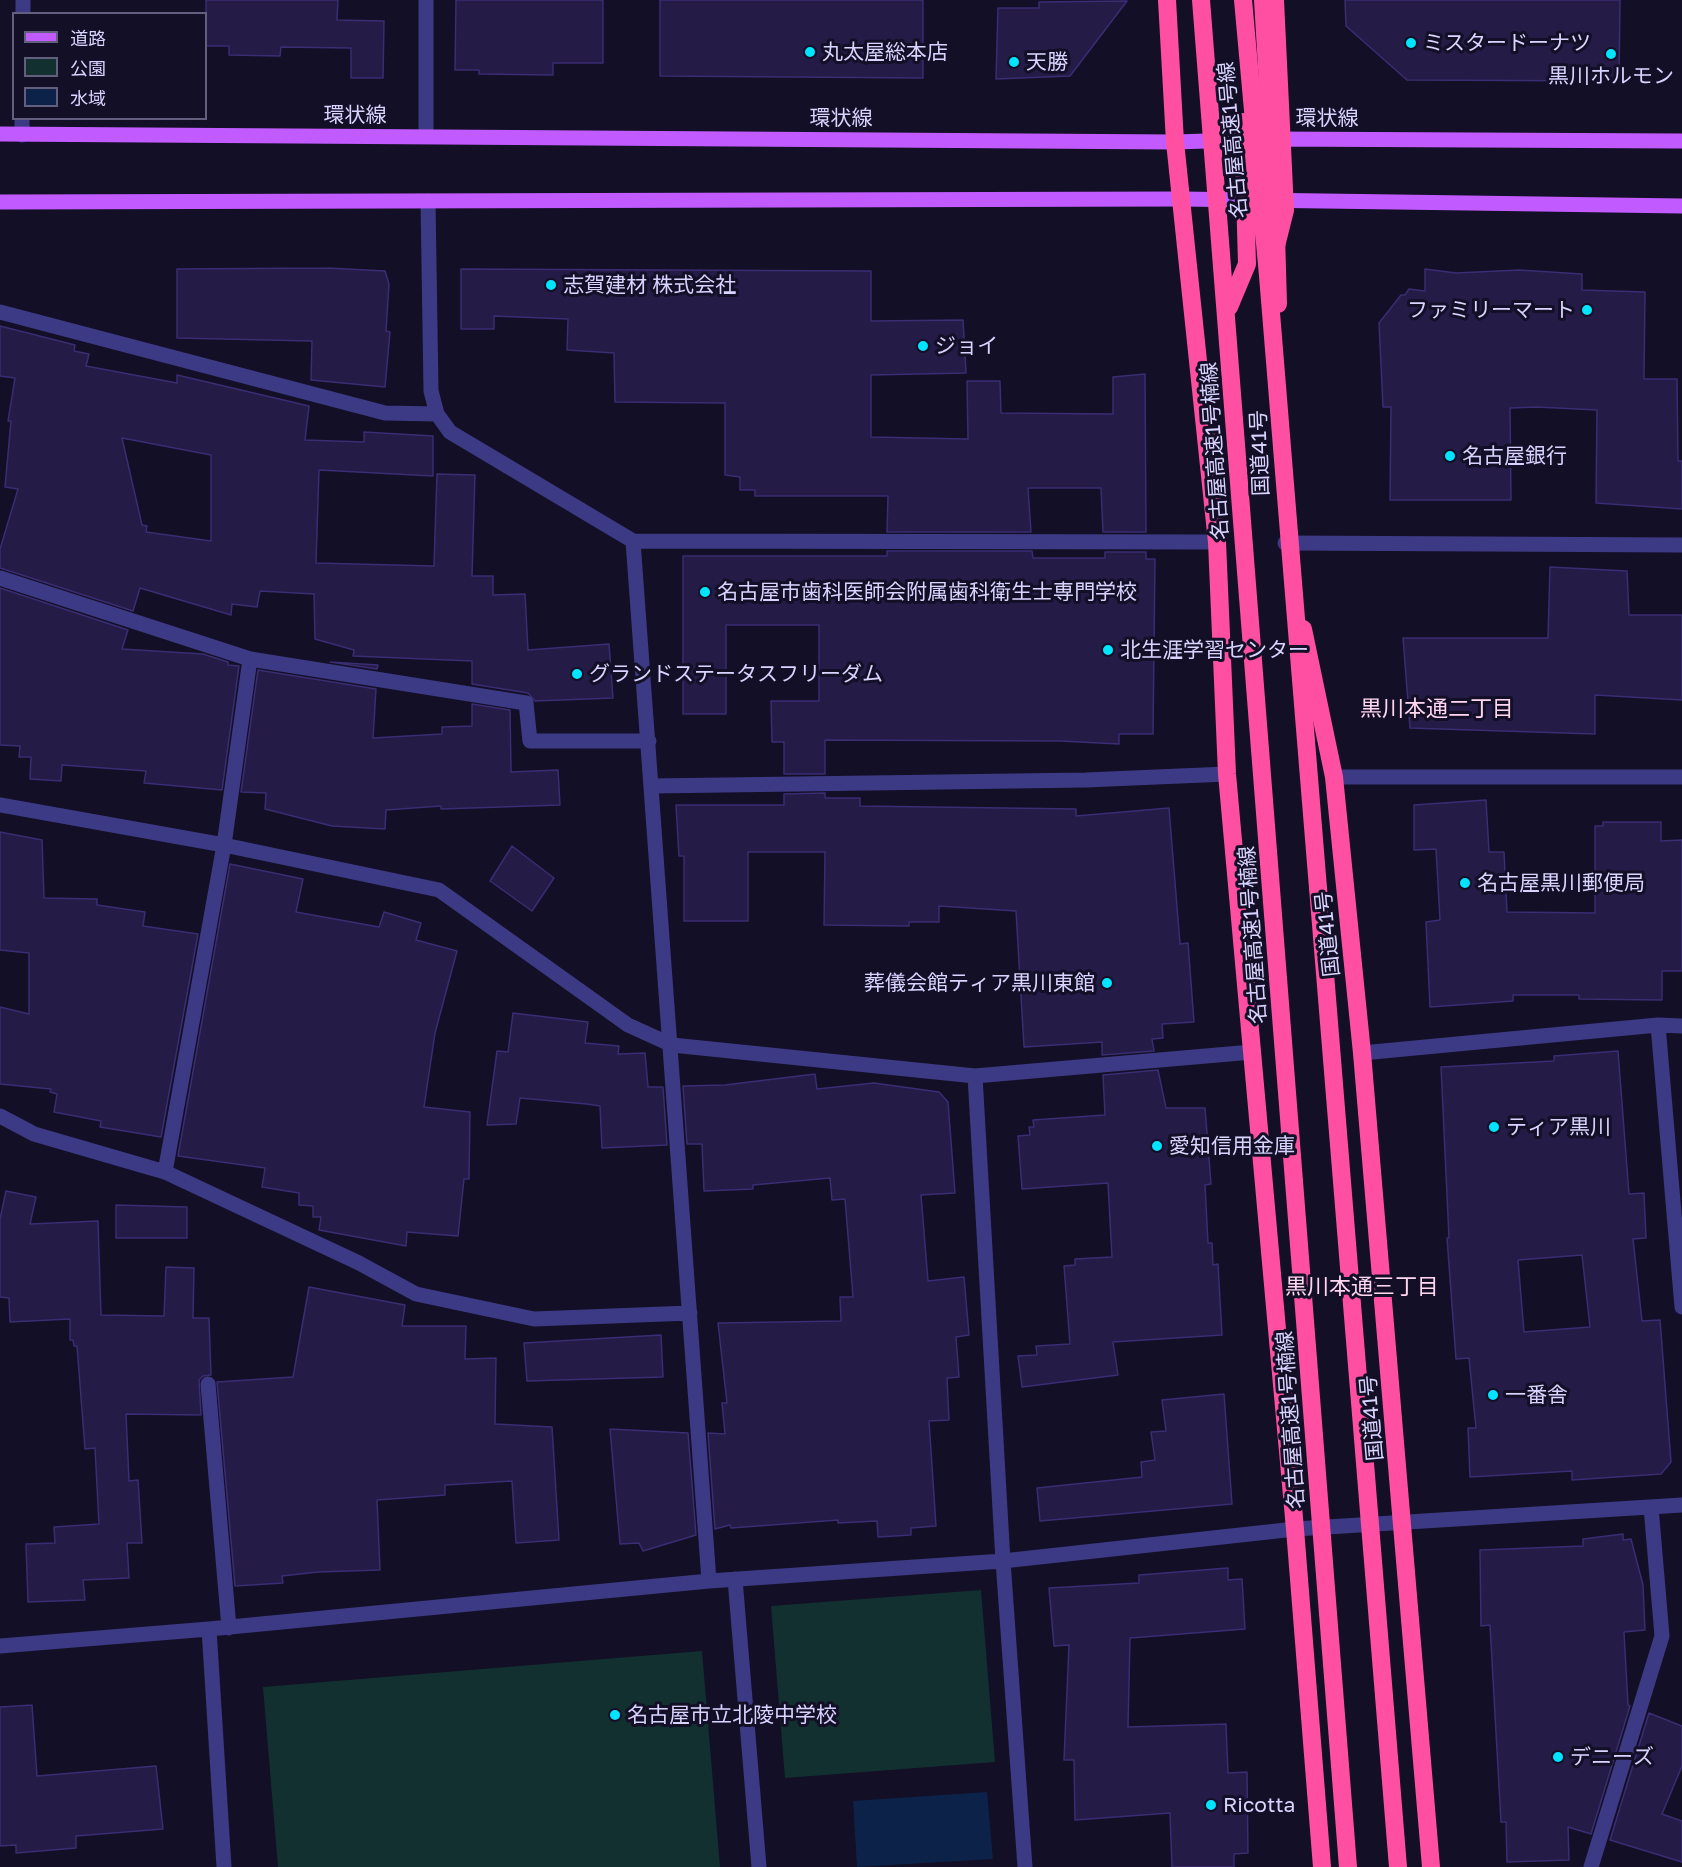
<!DOCTYPE html>
<meta charset="utf-8">
<style>
body{margin:0}
#map{position:relative;width:1682px;height:1867px;overflow:hidden;background:#130f26;font-family:"Golos Text","Noto Sans JP",sans-serif}
canvas{display:block}
.legend{position:absolute;left:12px;top:12px;width:195px;height:108px;box-sizing:border-box;background:#130f26;border:2px solid #625e7d;margin:0;padding:8px 10px;list-style:none;font-size:18px;color:#d9d4ff}
.legend li{display:flex;align-items:center;gap:12px;height:30px}
.legend b{width:30px;border:2px solid #625e7d}
</style>
<div id="map">
<canvas width="1682" height="1867"></canvas>
<ul class="legend">
<li><b style="height:8px;background:#c25bff"></b>道路</li>
<li><b style="height:16px;background:#12302f"></b>公園</li>
<li><b style="height:16px;background:#0c2248"></b>水域</li>
</ul>
</div>
<script>
const ctx = document.querySelector('canvas').getContext('2d');
ctx.lineJoin = 'round';
function paint(path, color) { ctx.fillStyle = color; ctx.fill(path, 'evenodd'); }
const toPath = rows => new Path2D(rows.map(r => 'M' + r).join(''));
function trace(path, color, width, dash) { ctx.strokeStyle = color; ctx.lineWidth = width; ctx.lineCap = dash ? 'butt' : 'round'; ctx.setLineDash(dash || []); ctx.stroke(path); }
function drawText(font, color, halo, rows, align = 'center') {
  ctx.font = font + ' "Golos Text","Noto Sans JP",sans-serif'; ctx.lineWidth = 6; ctx.setLineDash([]); ctx.textBaseline = 'middle'; ctx.strokeStyle = halo; ctx.fillStyle = color; for (const [text, x, y, turn = 0] of rows) {
    ctx.save(); ctx.translate(x, y); ctx.rotate((+turn || 0) * Math.PI / 180); ctx.textAlign = isNaN(turn) ? turn : align; if (halo) ctx.strokeText(text, 0, 0); ctx.fillText(text, 0, 0); ctx.restore();
  }
}
paint(toPath([
 [981,1590,995,1762,785,1778,771,1606],
 [702,1651,720,1867,278,1867,263,1687]
]), '#12302f');
paint(toPath([
 [987,1792,993,1859,857,1867,853,1801]
]), '#0c2248');
const building = toPath([
 [206,0,338,0,337,20,384,21,383,78,351,78,351,48,281,47,280,56,229,55,229,46,206,46,206,0],
 [456,0,603,0,603,63,553,63,553,75,479,74,479,70,455,70,456,0],
 [660,0,923,0,923,78,660,76,660,0],
 [1345,0,1620,0,1619,81,1407,80,1346,26,1345,0],
 [1127,1,1070,76,996,79,998,8,1039,8,1039,2,1127,1],
 [328,268,385,271,389,284,386,331,390,332,385,387,311,380,312,341,177,338,177,269,328,268],
 [461,269,871,271,871,321,963,320,966,373,871,375,871,437,968,439,967,381,1000,381,1001,413,1113,414,1113,377,1145,374,1146,532,1103,532,1101,488,1028,488,1031,532,887,532,888,496,755,496,755,490,740,490,740,477,725,475,725,403,615,402,614,353,567,350,568,319,494,316,494,329,461,329,461,269],
 [1425,269,1456,273,1519,270,1582,274,1582,290,1645,292,1644,379,1677,379,1678,461,1682,461,1682,509,1596,503,1597,410,1537,407,1510,408,1511,500,1390,500,1391,407,1383,407,1379,323,1401,295,1405,295,1409,289,1425,291,1425,269],
 [0,326,75,345,74,351,89,354,86,366,177,383,177,375,309,406,305,440,364,442,364,432,433,436,433,476,319,470,316,563,434,566,437,474,475,475,472,576,493,576,493,595,525,594,528,650,609,644,613,698,535,701,528,693,472,684,472,661,353,656,354,650,315,639,314,594,260,591,257,607,232,604,231,615,140,588,133,611,0,568,0,549,18,489,5,487,11,421,8,421,15,378,0,376,0,326],
 [122,438,211,455,211,541,146,532,147,526,142,525,122,438],
 [887,551,1032,551,1033,558,1105,558,1105,552,1146,552,1146,559,1155,559,1153,734,1119,734,1119,744,1060,741,825,740,825,774,784,774,784,742,772,742,771,701,819,701,819,625,726,625,726,714,683,714,683,556,887,556,887,551],
 [1550,567,1627,571,1629,615,1682,615,1682,700,1595,695,1595,734,1410,728,1403,638,1548,638,1550,567],
 [0,588,128,630,122,649,203,654,228,662,228,665,239,666,222,790,144,783,146,771,62,765,61,781,30,779,31,757,19,757,20,746,0,745,0,588],
 [330,662,378,665,377,669,330,662],
 [258,670,376,689,373,738,442,734,442,727,472,726,472,704,510,710,511,772,558,770,560,805,441,809,441,806,386,810,385,829,332,826,265,809,266,793,241,792,258,670],
 [825,793,825,798,860,798,860,806,1076,809,1076,816,1169,808,1180,944,1188,943,1194,1022,1162,1024,1163,1038,1152,1039,1154,1051,1102,1055,1102,1042,1024,1047,1016,911,939,906,939,922,909,922,909,926,824,925,825,852,748,852,748,921,684,921,684,856,679,856,676,805,784,805,784,794,825,793],
 [1486,800,1489,852,1504,852,1507,912,1595,913,1595,826,1603,826,1603,822,1661,822,1661,841,1682,840,1682,971,1662,971,1662,1000,1579,999,1579,995,1513,995,1513,1001,1430,1007,1426,922,1440,920,1436,849,1414,850,1414,805,1486,800],
 [0,832,42,840,44,898,97,899,97,905,145,912,143,926,198,934,161,1137,100,1127,101,1121,54,1112,57,1094,50,1092,51,1089,0,1084,0,1007,29,1014,29,953,0,950,0,832],
 [512,846,554,878,532,911,490,881,512,846],
 [230,864,303,879,296,912,379,927,384,912,421,923,416,940,457,951,435,1033,424,1107,470,1112,469,1179,464,1179,458,1236,407,1232,406,1246,319,1230,321,1217,313,1217,313,1206,299,1205,299,1193,262,1187,265,1168,178,1156,230,864],
 [513,1013,588,1022,585,1043,619,1046,618,1054,645,1053,648,1087,663,1087,667,1145,602,1148,600,1106,587,1104,520,1098,516,1124,487,1125,497,1051,508,1052,513,1013],
 [1618,1051,1629,1194,1644,1193,1646,1238,1633,1239,1642,1321,1660,1320,1671,1462,1661,1474,1572,1480,1572,1471,1470,1477,1468,1428,1476,1428,1469,1358,1456,1359,1447,1238,1449,1238,1441,1067,1554,1061,1554,1056,1618,1051],
 [1582,1255,1590,1327,1524,1332,1518,1260,1582,1255],
 [1158,1070,1166,1108,1205,1108,1211,1184,1205,1185,1208,1243,1212,1243,1213,1265,1218,1264,1222,1335,1113,1342,1118,1375,1022,1387,1018,1356,1037,1355,1036,1346,1070,1344,1064,1266,1075,1265,1075,1259,1112,1257,1108,1183,1022,1189,1018,1136,1030,1135,1029,1127,1034,1127,1033,1120,1105,1115,1103,1075,1158,1070],
 [815,1074,817,1089,874,1083,939,1092,948,1102,955,1193,921,1195,928,1281,964,1277,969,1335,956,1337,959,1377,947,1378,949,1420,929,1421,936,1526,911,1528,911,1535,878,1537,877,1521,838,1523,838,1520,731,1528,730,1525,715,1529,708,1433,725,1434,722,1403,727,1403,718,1323,841,1321,840,1297,853,1297,845,1199,832,1200,830,1178,753,1185,753,1189,704,1191,702,1144,687,1144,683,1086,725,1085,815,1074],
 [6,1191,36,1197,30,1224,98,1221,101,1315,164,1316,166,1267,194,1268,193,1318,209,1318,211,1375,203,1376,199,1380,201,1415,126,1414,129,1481,138,1480,142,1543,127,1543,129,1578,83,1580,85,1600,28,1602,26,1544,55,1543,54,1527,99,1524,95,1448,85,1449,77,1346,74,1346,73,1340,70,1340,70,1319,10,1322,9,1298,0,1297,0,1219,6,1191],
 [116,1205,187,1207,187,1238,116,1238,116,1205],
 [309,1287,405,1305,402,1326,466,1326,465,1359,496,1358,495,1424,552,1427,559,1540,516,1543,512,1481,445,1485,445,1495,377,1500,380,1570,318,1572,282,1576,283,1583,235,1586,217,1382,293,1377,309,1287],
 [661,1335,663,1377,527,1381,524,1343,661,1335],
 [1224,1394,1232,1504,1040,1521,1037,1488,1142,1477,1141,1462,1155,1460,1151,1432,1166,1431,1162,1400,1224,1394],
 [610,1429,688,1433,696,1535,643,1551,639,1543,620,1544,610,1429],
 [1623,1534,1623,1540,1631,1539,1643,1585,1645,1630,1624,1632,1628,1705,1630,1706,1591,1834,1568,1827,1569,1860,1507,1862,1506,1822,1501,1822,1490,1625,1481,1626,1480,1550,1583,1546,1583,1539,1623,1534],
 [1228,1568,1228,1580,1242,1579,1245,1629,1130,1638,1128,1727,1226,1724,1228,1773,1247,1772,1248,1853,1234,1854,1234,1867,1172,1867,1170,1813,1075,1820,1074,1760,1064,1760,1069,1645,1054,1646,1049,1588,1139,1583,1139,1575,1228,1568],
 [32,1705,37,1776,156,1766,163,1829,76,1836,76,1848,16,1853,16,1845,0,1846,0,1707,32,1705],
 [1649,1713,1682,1726,1682,1766,1662,1814,1682,1821,1682,1862,1610,1840,1649,1713]
]);
paint(building, '#241b47');
trace(building, '#3b2d73', 1.5);
trace(toPath([
 [426,0,426,136],
 [23,14,23,0],
 [22,135,22,118],
 [428,201,431,391,437,414,450,432,633,541,1217,542],
 [0,312,385,413,437,414],
 [633,541,709,1581],
 [1285,543,1682,545],
 [0,578,250,659,526,703,530,741,649,741],
 [1334,777,1682,777],
 [652,786,1086,780,1227,774],
 [0,805,224,845,439,890,628,1025,672,1045,975,1076,1252,1052],
 [1658,1025,1682,1307],
 [1362,1053,1658,1025,1682,1026],
 [975,1076,1003,1561,1025,1867],
 [0,1116,34,1134,165,1172,359,1263,416,1294,534,1319,690,1313],
 [165,1172,224,845,250,659],
 [208,1384,229,1628],
 [735,1579,759,1867],
 [209,1629,224,1867],
 [0,1646,209,1629,709,1581,1003,1561,1295,1529,1682,1505],
 [1591,1867,1662,1636,1651,1507]
]), '#3d3a85', 15);
trace(toPath([
 [0,134,1175,142,1270,139,1682,141],
 [0,202,1181,199,1682,206]
]), '#c25bff', 15);
trace(toPath([
 [1167,0,1175,142,1217,542,1227,774,1295,1529,1322,1867],
 [1263,0,1275,201,1278,304],
 [1303,629,1334,777,1362,1053,1431,1867]
]), '#ff4fa3', 18);
trace(toPath([
 [1201,0,1348,1867],
 [1243,0,1268,276,1398,1867],
 [1272,262,1285,210,1275,0],
 [1229,307,1247,264,1243,122]
]), '#ff4fa3', 18);
for (const [x, y, r, color] of [
 [1411,43,6,"#00e5ff"],
 [810,52,6,"#00e5ff"],
 [1611,54,6,"#00e5ff"],
 [1014,62,6,"#00e5ff"],
 [551,285,6,"#00e5ff"],
 [1587,310,6,"#00e5ff"],
 [923,346,6,"#00e5ff"],
 [1450,456,6,"#00e5ff"],
 [705,592,6,"#00e5ff"],
 [1108,650,6,"#00e5ff"],
 [577,674,6,"#00e5ff"],
 [1465,883,6,"#00e5ff"],
 [1107,983,6,"#00e5ff"],
 [1494,1127,6,"#00e5ff"],
 [1157,1146,6,"#00e5ff"],
 [1493,1395,6,"#00e5ff"],
 [615,1715,6,"#00e5ff"],
 [1558,1757,6,"#00e5ff"],
 [1211,1805,6,"#00e5ff"]
]) { const dot = new Path2D(); dot.arc(x, y, r, 0, 2 * Math.PI); ctx.fillStyle = color; ctx.fill(dot); trace(dot, '#130f26', 2); }
drawText('21px', '#d9d4ff', '#130f26', [
 ["ミスタードーナツ",1423,43],
 ["丸太屋総本店",822,52],
 ["天勝",1026,62],
 ["黒川ホルモン",1611,76,"center"],
 ["志賀建材 株式会社",563,285],
 ["ファミリーマート",1575,310,"right"],
 ["ジョイ",935,346],
 ["名古屋銀行",1462,456],
 ["名古屋市歯科医師会附属歯科衛生士専門学校",717,592],
 ["北生涯学習センター",1120,650],
 ["グランドステータスフリーダム",589,674],
 ["名古屋黒川郵便局",1477,883],
 ["葬儀会館ティア黒川東館",1095,983,"right"],
 ["ティア黒川",1506,1127],
 ["愛知信用金庫",1169,1146],
 ["一番舎",1505,1395],
 ["名古屋市立北陵中学校",627,1715],
 ["デニーズ",1570,1757],
 ["Ricotta",1223,1805]
], 'left');
drawText('21px', '#d9d4ff', '#130f26', [
 ["環状線",355,115],
 ["環状線",841,118],
 ["環状線",1327,118],
 ["名古屋高速1号線",1233,140,-95],
 ["名古屋高速1号楠線",1215,451,-94],
 ["国道41号",1260,453,-92],
 ["国道41号",1328,934,-96],
 ["名古屋高速1号楠線",1253,935,-94],
 ["国道41号",1372,1418,-95],
 ["名古屋高速1号楠線",1291,1420,-94]
]);
drawText('22px', '#ffd6f0', '#130f26', [
 ["黒川本通二丁目",1437,709],
 ["黒川本通三丁目",1362,1287]
]);
</script>
